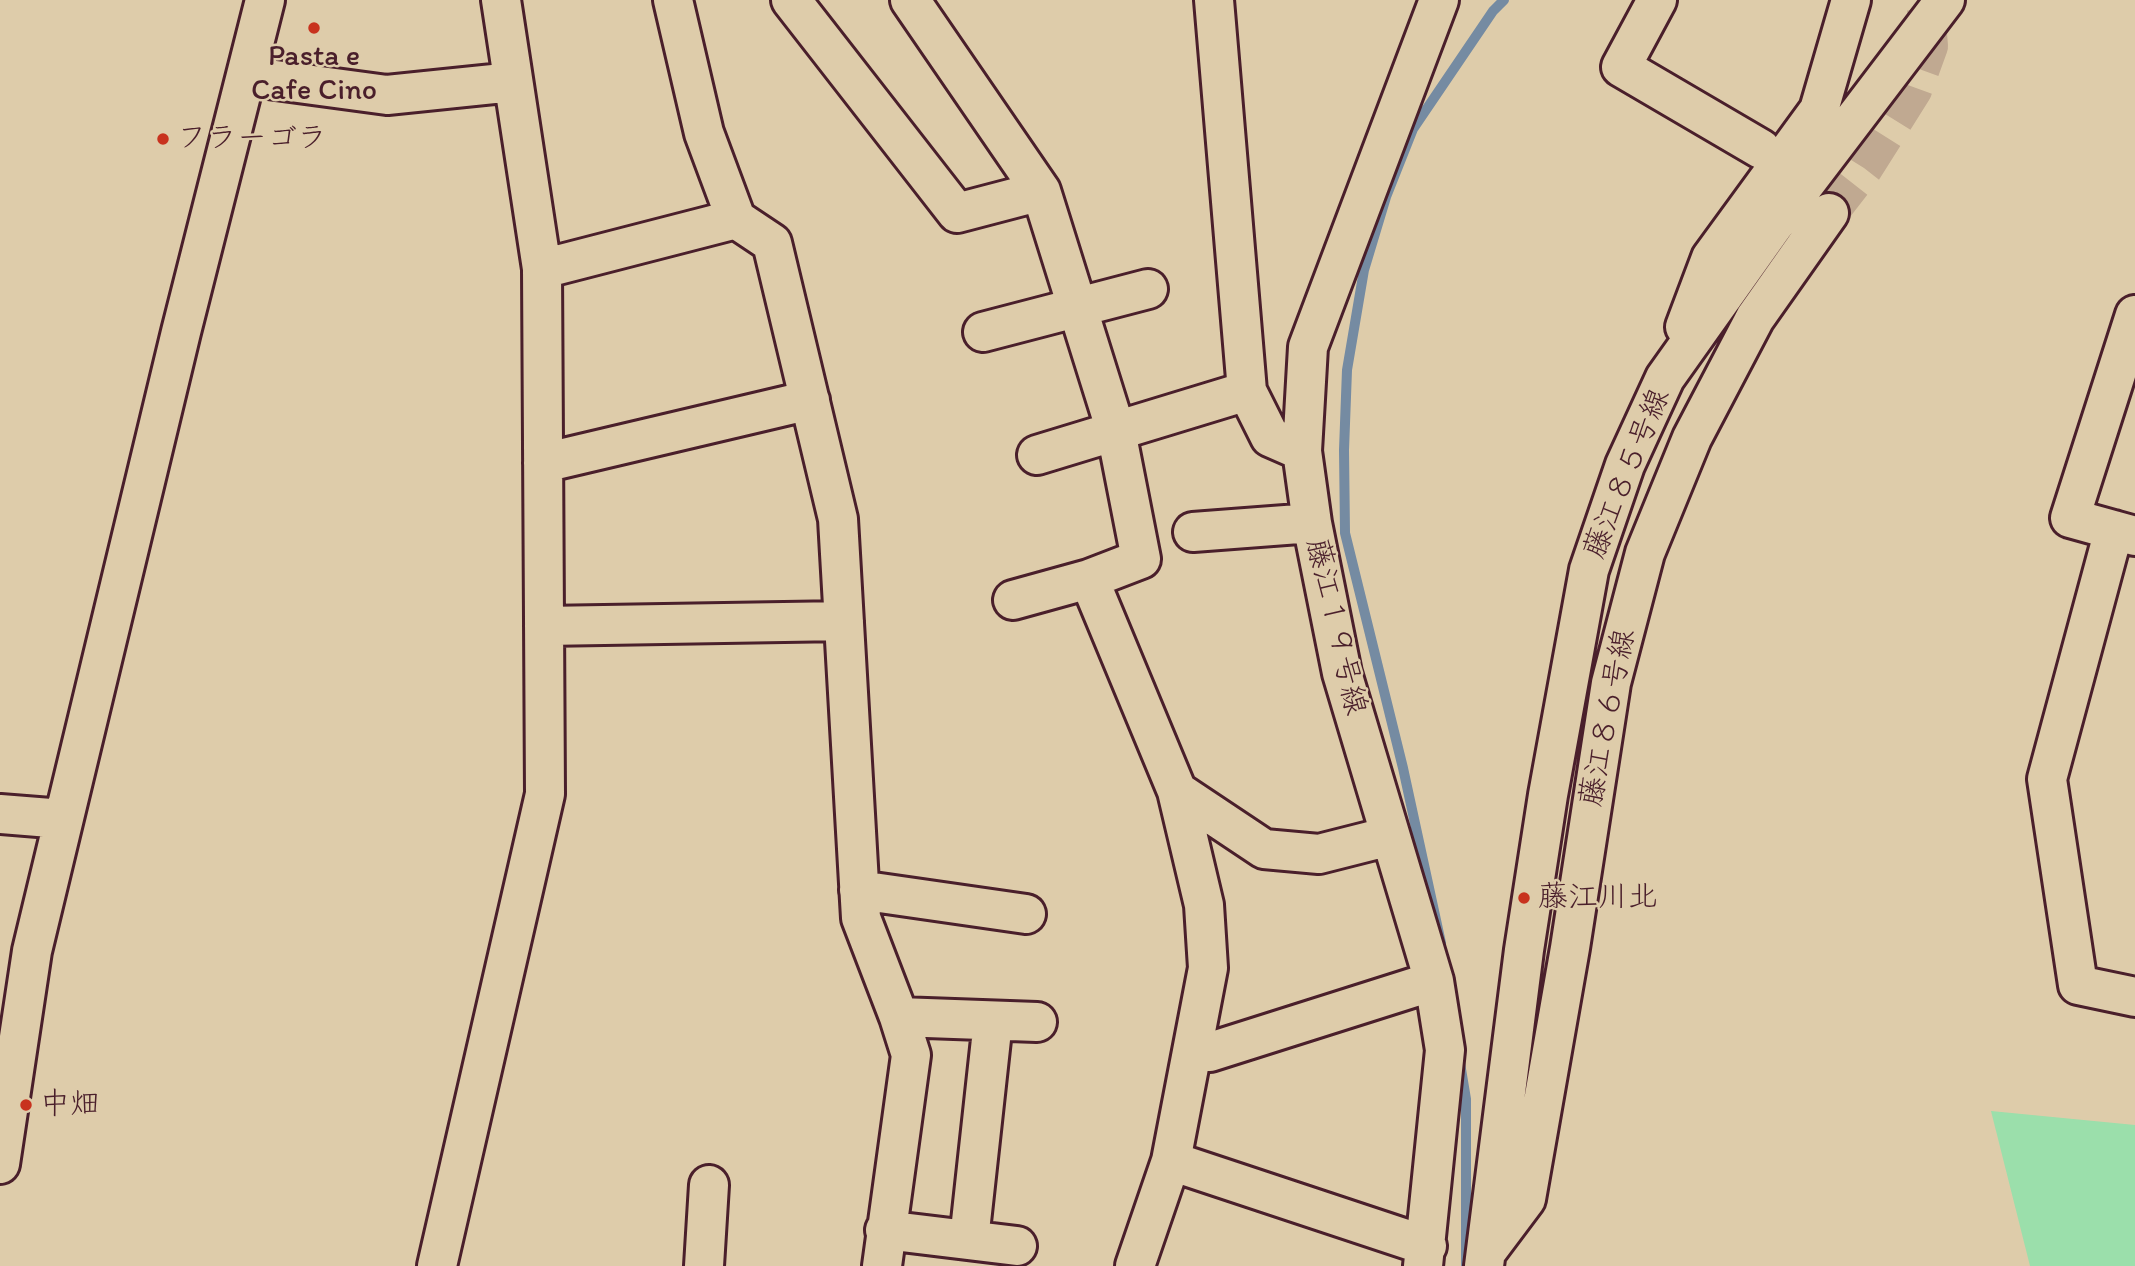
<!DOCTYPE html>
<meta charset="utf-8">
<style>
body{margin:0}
canvas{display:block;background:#deccaa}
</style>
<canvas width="2135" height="1266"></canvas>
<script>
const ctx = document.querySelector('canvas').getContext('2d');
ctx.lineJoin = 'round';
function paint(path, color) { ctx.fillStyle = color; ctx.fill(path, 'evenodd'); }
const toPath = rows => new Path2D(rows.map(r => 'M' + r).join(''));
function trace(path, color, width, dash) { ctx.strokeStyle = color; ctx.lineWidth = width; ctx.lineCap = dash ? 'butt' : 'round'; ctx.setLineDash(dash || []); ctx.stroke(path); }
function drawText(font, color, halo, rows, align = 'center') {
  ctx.font = font + ' Itim,"Klee One",sans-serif'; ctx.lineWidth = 5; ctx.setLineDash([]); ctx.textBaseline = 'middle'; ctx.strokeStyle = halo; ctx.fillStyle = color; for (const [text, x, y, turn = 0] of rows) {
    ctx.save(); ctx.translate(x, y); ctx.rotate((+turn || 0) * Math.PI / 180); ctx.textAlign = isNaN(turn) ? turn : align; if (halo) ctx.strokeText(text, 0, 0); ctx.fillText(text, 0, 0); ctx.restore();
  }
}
paint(toPath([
 [1991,1111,2135,1125,2135,1266,2030,1266]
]), '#9bdfab');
trace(toPath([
 [1441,943,1403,768,1345,533,1344,450,1347,370,1364,270,1386,197,1413,129,1493,11,1504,0],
 [1460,1063,1466,1099,1466,1266]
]), '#758ba2', 10);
trace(toPath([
 [1829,213,1864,168,1913,90,1929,46,1926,9]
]), '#c0a991', 38, [38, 19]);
const minor = toPath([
 [673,0,704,133,736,219,772,243,838,519,861,918,899,1017,911,1055,882,1266],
 [791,0,957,213,1041,191],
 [910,0,1041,191,1116,431,1141,559,1089,579,1013,600],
 [1214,0,1247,391,1270,437,1302,451],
 [1657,0,1621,67,1761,149],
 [246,76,387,95,513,82],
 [542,269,736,219],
 [2135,315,2070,518,2135,536],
 [1685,327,1711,258,1819,110,1851,0],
 [983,332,1148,289],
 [1037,455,1247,391],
 [543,463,810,400],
 [2114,530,2047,779,2078,985,2135,997],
 [1193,532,1312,523],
 [1089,579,1177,791,1264,849,1319,854,1390,836],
 [544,626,844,621],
 [0,814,63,819],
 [859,890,1026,914],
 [899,1017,1037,1022],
 [1192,1052,1210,1052,1434,981],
 [1171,1161,1427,1246],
 [0,1164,32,951,181,332,265,0],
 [885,1230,1017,1246],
 [969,1240,993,1021],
 [1487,1251,1526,1199,1570,948,1611,683,1645,553,1692,438,1755,318,1829,213],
 [437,1266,545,794,542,269,501,0],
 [704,1266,709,1185],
 [1135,1266,1171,1161,1208,968,1204,905,1177,791],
 [1423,1266,1445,1050,1434,981,1342,673,1312,523,1302,451,1308,347,1439,0],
 [1484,1266,1524,950,1548,795,1589,570,1625,465,1665,378,1773,226,1945,0]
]);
trace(minor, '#4a1f2b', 44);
trace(minor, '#deccaa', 38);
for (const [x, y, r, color] of [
 [314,28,7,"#c8321e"],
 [163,139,7,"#c8321e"],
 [1524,898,7,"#c8321e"],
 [26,1105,7,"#c8321e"]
]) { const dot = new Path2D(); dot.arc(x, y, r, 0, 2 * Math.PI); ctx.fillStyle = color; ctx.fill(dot); trace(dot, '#deccaa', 2.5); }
drawText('30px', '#4a1f2b', '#deccaa', [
 ["Pasta e",314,57,"center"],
 ["Cafe Cino",314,91,"center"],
 ["フラーゴラ",177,139],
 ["藤江川北",1538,898],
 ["中畑",40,1105]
], 'left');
drawText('30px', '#4a1f2b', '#deccaa', [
 ["藤江８５号線",1628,474,-68],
 ["藤江１９号線",1335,627,77],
 ["藤江８６号線",1609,718,-79]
]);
</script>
